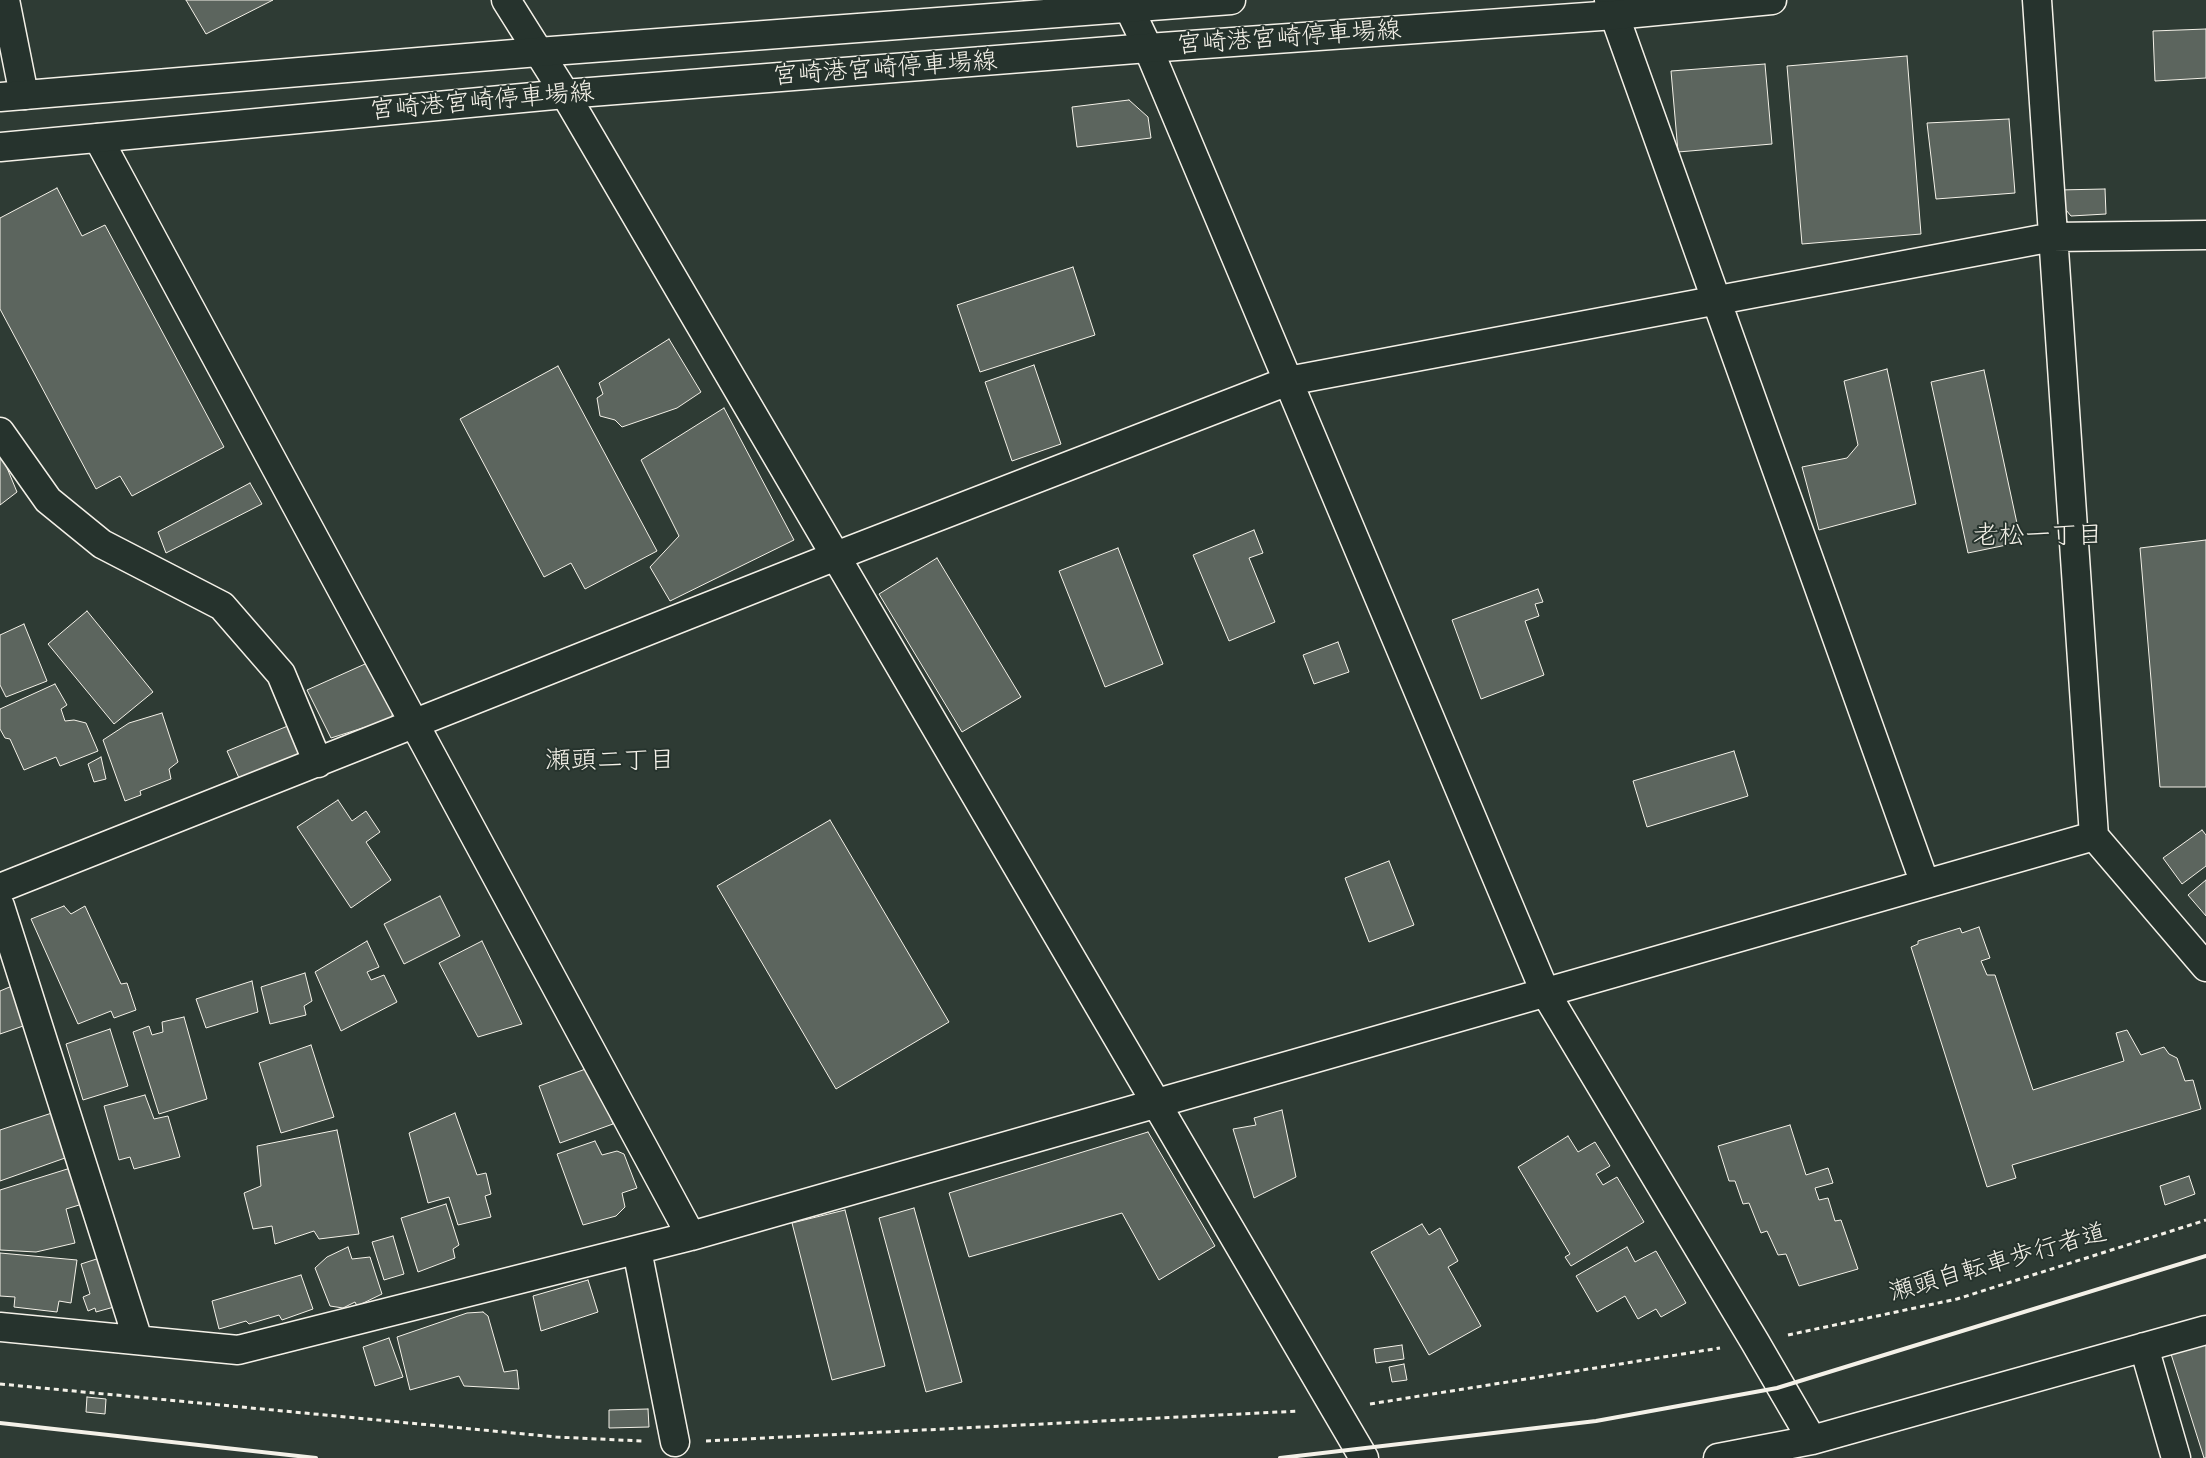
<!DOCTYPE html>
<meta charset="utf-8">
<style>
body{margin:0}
canvas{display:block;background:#2e3b34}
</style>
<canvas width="2206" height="1458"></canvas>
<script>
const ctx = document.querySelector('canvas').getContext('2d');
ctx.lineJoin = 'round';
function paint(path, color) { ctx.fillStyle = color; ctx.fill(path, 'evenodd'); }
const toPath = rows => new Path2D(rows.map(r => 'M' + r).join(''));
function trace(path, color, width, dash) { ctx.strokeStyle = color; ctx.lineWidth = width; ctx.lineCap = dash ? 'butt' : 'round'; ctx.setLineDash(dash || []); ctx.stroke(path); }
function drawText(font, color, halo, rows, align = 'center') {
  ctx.font = font + ' Caveat,"Klee One",sans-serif'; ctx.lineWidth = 4; ctx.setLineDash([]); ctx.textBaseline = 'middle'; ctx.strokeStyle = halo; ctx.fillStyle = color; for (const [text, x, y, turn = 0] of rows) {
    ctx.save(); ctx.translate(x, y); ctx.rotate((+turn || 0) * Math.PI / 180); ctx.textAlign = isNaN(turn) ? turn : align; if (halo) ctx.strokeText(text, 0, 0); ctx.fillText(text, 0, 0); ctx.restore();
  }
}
const building = toPath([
 [186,0,273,0,206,34,186,0],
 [2206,29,2206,78,2155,81,2153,31,2206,29],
 [1907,56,1921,234,1802,244,1787,66,1907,56],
 [1765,64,1772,144,1678,152,1671,71,1765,64],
 [1129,100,1148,117,1151,138,1077,147,1072,107,1129,100],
 [2009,119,2015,193,1936,199,1927,123,2009,119],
 [57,188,82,236,105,225,224,447,132,496,120,476,96,489,0,309,0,218,57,188],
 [2105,189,2106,214,2071,216,2061,204,2058,190,2105,189],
 [1073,267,1095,335,980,372,957,305,1073,267],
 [669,339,701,392,677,408,622,427,615,420,600,416,597,398,603,394,599,383,669,339],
 [1034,365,1061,444,1012,461,985,382,1034,365],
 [558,366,657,551,585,589,571,563,544,577,460,419,558,366],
 [1887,369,1916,504,1819,530,1802,467,1847,458,1858,445,1844,381,1887,369],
 [1984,370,2021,542,1968,553,1931,382,1984,370],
 [724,408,794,540,670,601,650,567,679,536,641,460,724,408],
 [0,451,17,492,0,505,0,451],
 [250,483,262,504,166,553,158,532,250,483],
 [1254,530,1263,553,1249,558,1275,622,1229,641,1193,555,1254,530],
 [2206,540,2206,787,2160,787,2140,548,2206,540],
 [1118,548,1163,664,1105,687,1059,571,1118,548],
 [937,558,1021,697,962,732,879,594,937,558],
 [1538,589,1543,602,1535,604,1539,616,1525,621,1544,675,1481,699,1452,620,1538,589],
 [87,611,153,692,114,724,48,644,87,611],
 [24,624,47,681,6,697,0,685,0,635,24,624],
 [1338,642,1349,672,1314,684,1303,655,1338,642],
 [374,660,396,701,391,719,331,738,307,690,374,660],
 [55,684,67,705,61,709,65,721,74,720,86,723,98,751,60,766,56,757,24,770,10,739,5,738,0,729,0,709,55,684],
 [162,713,178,762,169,769,171,779,140,791,141,795,125,801,103,740,129,723,162,713],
 [295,723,307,752,239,778,227,751,295,723],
 [1734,751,1748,796,1647,827,1633,781,1734,751],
 [101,757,106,779,94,782,88,764,101,757],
 [338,800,352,821,366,811,380,832,366,842,391,880,351,908,297,827,338,800],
 [830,820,949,1022,836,1089,717,886,830,820],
 [2202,830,2206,835,2206,866,2182,884,2163,858,2202,830],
 [1389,861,1414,925,1369,942,1345,878,1389,861],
 [2206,880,2206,916,2188,895,2206,880],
 [440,896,460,936,404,964,384,924,440,896],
 [64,906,71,914,85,906,121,984,127,983,136,1010,114,1018,111,1011,78,1024,31,919,64,906],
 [1979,927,1990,958,1981,961,1987,975,1995,975,2033,1090,2124,1061,2116,1033,2127,1030,2141,1055,2164,1047,2169,1054,2177,1058,2185,1081,2193,1080,2201,1109,2012,1165,2016,1178,1987,1187,1911,947,1918,944,1918,941,1960,928,1962,933,1979,927],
 [367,941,379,967,367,972,371,980,384,975,397,1002,341,1031,315,972,367,941],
 [482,941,522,1024,478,1037,439,963,482,941],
 [305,973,312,1001,304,1006,306,1015,270,1024,261,987,305,973],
 [252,981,258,1012,206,1028,196,999,252,981],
 [12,986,26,1025,0,1034,0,991,12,986],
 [184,1017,207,1099,159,1114,133,1032,149,1026,152,1035,163,1032,162,1022,184,1017],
 [110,1029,128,1086,83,1100,66,1044,110,1029],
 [311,1045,334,1117,281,1133,259,1063,311,1045],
 [591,1067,613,1124,560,1143,539,1086,591,1067],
 [145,1095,154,1119,168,1116,180,1157,134,1169,130,1157,119,1160,104,1106,145,1095],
 [1282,1110,1296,1177,1254,1198,1233,1129,1256,1125,1254,1118,1282,1110],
 [58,1111,71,1146,65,1158,0,1181,0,1130,58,1111],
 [455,1113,477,1175,486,1173,491,1194,485,1196,491,1217,458,1225,449,1197,428,1203,409,1133,455,1113],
 [1790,1125,1806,1175,1828,1168,1833,1183,1815,1188,1819,1200,1828,1198,1835,1221,1841,1220,1858,1269,1799,1286,1786,1254,1778,1255,1767,1231,1761,1233,1749,1203,1743,1204,1735,1181,1729,1181,1718,1146,1790,1125],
 [337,1130,359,1234,319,1239,314,1231,275,1244,272,1226,253,1229,244,1193,261,1186,257,1146,337,1130],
 [1148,1132,1215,1246,1159,1280,1122,1213,969,1257,949,1193,1148,1132],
 [1568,1136,1578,1152,1595,1142,1610,1166,1596,1174,1603,1185,1617,1177,1644,1222,1571,1266,1565,1257,1570,1254,1518,1167,1568,1136],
 [595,1141,602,1155,617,1151,624,1154,637,1188,622,1193,625,1207,616,1216,583,1225,557,1154,595,1141],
 [77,1166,89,1202,66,1209,75,1243,36,1252,0,1250,0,1190,77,1166],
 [2189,1176,2195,1194,2165,1205,2160,1186,2189,1176],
 [446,1204,459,1245,453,1249,455,1258,418,1272,401,1218,446,1204],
 [914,1208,962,1382,926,1392,879,1218,914,1208],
 [845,1210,885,1366,832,1380,792,1223,845,1210],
 [1422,1224,1429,1235,1440,1228,1458,1261,1448,1267,1481,1326,1429,1355,1371,1252,1422,1224],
 [393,1236,404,1274,384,1280,372,1242,393,1236],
 [348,1247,352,1259,370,1257,382,1294,357,1306,355,1302,343,1308,330,1306,315,1268,327,1257,348,1247],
 [1627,1247,1635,1262,1656,1251,1686,1303,1661,1317,1656,1309,1638,1319,1625,1296,1597,1312,1576,1276,1627,1247],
 [0,1253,77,1260,71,1303,59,1301,57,1312,14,1307,15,1297,0,1296,0,1253],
 [109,1255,125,1304,96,1312,95,1308,88,1311,83,1297,90,1294,81,1264,109,1255],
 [301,1275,313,1309,282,1320,279,1315,249,1324,246,1321,219,1329,212,1301,301,1275],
 [588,1280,598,1312,541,1331,533,1296,588,1280],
 [483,1312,488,1316,504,1372,517,1370,519,1389,464,1386,459,1376,410,1390,397,1337,467,1313,483,1312],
 [389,1338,403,1377,375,1386,363,1347,389,1338],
 [2206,1344,2206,1458,2204,1458,2171,1354,2206,1344],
 [1402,1345,1404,1359,1376,1363,1374,1349,1402,1345],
 [1404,1364,1407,1380,1392,1382,1389,1367,1404,1364],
 [87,1397,106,1399,105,1414,86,1412,87,1397],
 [648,1409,649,1427,609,1428,609,1410,648,1409]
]);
paint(building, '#5c655e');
trace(building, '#f4f1e8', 1);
const minor = toPath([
 [5,0,24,95],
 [506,0,565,94,1364,1458],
 [1125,0,1148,48,1545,992,1755,1342,1812,1440],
 [1609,0,1925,884],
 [2037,0,2094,836,2206,967],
 [98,138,691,1236],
 [0,432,48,500,102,544,222,606,281,674,318,763],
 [0,888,836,556,1288,381,2053,237,2206,235],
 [0,906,138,1340],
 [637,1250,675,1442],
 [0,1327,238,1350,691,1236,2094,836],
 [2144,1347,2176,1458],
 [1718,1458,1812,1440,2206,1330]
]);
const major = toPath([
 [0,97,538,52,1231,0],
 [0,147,565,94,1148,48,1615,15,1772,0]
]);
trace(minor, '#f4f1e8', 31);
trace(major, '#f4f1e8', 31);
trace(toPath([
 [1788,1335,1957,1299,2206,1220],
 [0,1384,556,1437,642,1441],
 [1370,1404,1720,1348],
 [706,1441,1299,1411]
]), '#f4f1e8', 3, [5, 4]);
trace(minor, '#26332d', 28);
trace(major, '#26332d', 28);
trace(toPath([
 [0,1423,316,1458],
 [1280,1458,1596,1421,1777,1388,2206,1256]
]), '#f4f1e8', 4);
drawText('25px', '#f4f1e8', '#26332d', [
 ["宮崎港宮崎停車場線",1289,38,-4],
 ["宮崎港宮崎停車場線",885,69,-4],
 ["宮崎港宮崎停車場線",482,102,-5],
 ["瀬頭自転車歩行者道",1998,1263,-16]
]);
drawText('26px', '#f4f1e8', '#26332d', [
 ["老松一丁目",2038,536],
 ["瀬頭二丁目",610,761]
]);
</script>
